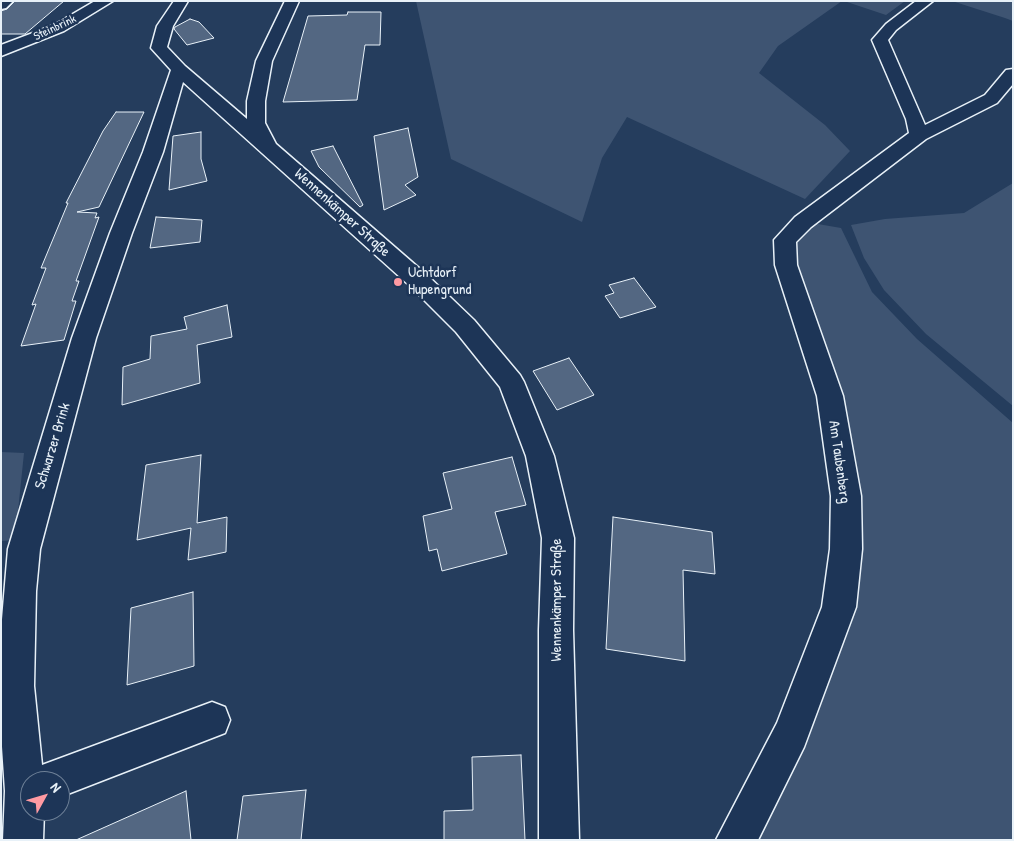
<!DOCTYPE html>
<meta charset="utf-8">
<style>
body{margin:0}
#map{position:relative;width:1014px;height:841px;overflow:hidden;background:#253d5d;font-family:"Patrick Hand",sans-serif}
canvas{display:block}
.frame{position:absolute;inset:0;border:2px solid #e8f1f8;pointer-events:none}
.north{position:absolute;left:20px;top:771px;width:50px;height:50px;box-sizing:border-box;background:#1d3557;border:1px solid #6e8097;border-radius:50%;rotate:51deg;font-size:14px;font-weight:700;line-height:20px;text-align:center;color:#e8f1f8}
.north::after{content:'';display:block;margin:auto;width:18px;height:22px;background:#ff9aa2;clip-path:polygon(50% 0,100% 100%,50% 72%,0 100%)}
</style>
<div id="map">
<canvas width="1014" height="841"></canvas>
<div class="frame"></div>
<div class="north">N</div>
</div>
<script>
const ctx = document.querySelector('canvas').getContext('2d');
ctx.lineJoin = 'round';
function paint(path, color) { ctx.fillStyle = color; ctx.fill(path, 'evenodd'); }
const toPath = rows => new Path2D(rows.map(r => 'M' + r).join(''));
function trace(path, color, width, dash) { ctx.strokeStyle = color; ctx.lineWidth = width; ctx.lineCap = dash ? 'butt' : 'round'; ctx.setLineDash(dash || []); ctx.stroke(path); }
function drawText(font, color, halo, rows, align = 'center') {
  ctx.font = font + ' "Patrick Hand",sans-serif'; ctx.lineWidth = 5; ctx.setLineDash([]); ctx.textBaseline = 'middle'; ctx.strokeStyle = halo; ctx.fillStyle = color; for (const [text, x, y, turn = 0] of rows) {
    ctx.save(); ctx.translate(x, y); ctx.rotate((+turn || 0) * Math.PI / 180); ctx.textAlign = isNaN(turn) ? turn : align; if (halo) ctx.strokeText(text, 0, 0); ctx.fillText(text, 0, 0); ctx.restore();
  }
}
paint(toPath([
 [416,1,842,1,778,46,759,73,825,125,850,151,805,199,627,117,602,158,582,222,451,159],
 [844,1,905,1,886,15],
 [952,1,1013,1,1013,21,1005,18],
 [1013,183,1013,406,926,334,884,290,864,258,851,225,885,219,964,213],
 [812,223,841,228,872,292,917,339,1013,423,1013,840,751,840,853,552,792,242],
 [1,452,24,453,15,540,1,541]
]), '#3e5472');
const building = toPath([
 [15,1,64,1,25,34,1,34,1,11,7,9,15,1],
 [348,12,381,12,380,45,365,45,357,100,283,102,308,16,347,15,348,12],
 [190,19,199,22,214,38,187,45,174,29,175,27,190,19],
 [116,112,144,112,99,207,77,212,97,213,95,218,99,217,76,281,79,281,72,301,76,301,64,340,21,346,36,304,32,305,46,268,41,268,68,203,66,203,103,131,116,112],
 [408,128,418,177,405,185,416,195,384,210,374,136,408,128],
 [201,132,201,159,207,181,169,190,173,136,201,132],
 [333,146,363,205,360,207,319,167,311,151,333,146],
 [156,217,202,220,200,242,150,248,156,217],
 [634,278,656,307,620,318,605,296,614,293,609,285,634,278],
 [227,305,232,337,197,345,200,383,122,405,123,367,150,359,151,336,187,329,184,317,227,305],
 [569,358,594,395,557,410,533,371,569,358],
 [201,455,197,523,227,517,226,552,188,560,191,528,137,540,146,465,201,455],
 [512,457,526,505,495,512,507,554,442,571,437,549,429,551,423,516,452,509,443,473,512,457],
 [613,517,712,532,715,574,683,570,685,661,606,649,613,517],
 [193,592,194,666,127,685,131,608,193,592],
 [521,755,525,840,444,840,444,811,473,810,472,757,521,755],
 [306,790,301,840,237,840,243,796,306,790],
 [186,791,191,840,76,840,186,791]
]);
paint(building, '#536782');
trace(building, '#e8f1f8', 1);
const minor = toPath([
 [1,1,13,1,6,8,1,9,1,1],
 [95,1,113,1,64,31,1,56,1,45,54,25,95,1],
 [174,1,188,1,173,26,167,47,185,66,247,119,247,101,256,61,285,1,299,1,272,61,265,101,265,123,276,144,427,275,474,320,520,375,524,382,554,456,574,538,573,630,579,840,539,840,539,630,542,538,526,456,500,387,456,332,411,287,183,82,163,152,132,233,96,338,40,549,36,591,34,686,42,765,212,702,225,707,230,720,225,733,60,797,60,781,30,781,30,811,44,811,43,840,3,840,5,791,1,732,1,631,8,549,72,338,110,233,143,152,171,70,151,48,157,26,174,1],
 [916,1,933,1,896,30,888,40,925,125,985,95,1006,70,1013,69,1013,84,997,103,926,139,811,227,796,242,797,265,843,396,861,496,862,549,856,607,804,747,758,840,716,840,777,723,822,607,830,549,831,496,817,396,775,265,774,240,795,217,909,133,906,119,872,40,886,24,916,1]
]);
trace(minor, '#e8f1f8', 3);
paint(minor, '#1d3557');
for (const [x, y, r, color] of [
 [398,282,5,"#ff9aa2"]
]) { const dot = new Path2D(); dot.arc(x, y, r, 0, 2 * Math.PI); ctx.fillStyle = color; ctx.fill(dot); trace(dot, '#1d3557', 2); }
drawText('12px', '#e8f1f8', '#1d3557', [
 ["Steinbrink",55,28,-25]
]);
drawText('15px', '#e8f1f8', '#1d3557', [
 ["Wennenkämper Straße",342,213,42],
 ["Schwarzer Brink",53,446,-73],
 ["Am Taubenberg",839,462,82],
 ["Wennenkämper Straße",557,600,-90]
]);
drawText('15px', '#e8f1f8', '#1d3557', [
 ["Uchtdorf",408,273],
 ["Hupengrund",408,290]
], 'left');
</script>
